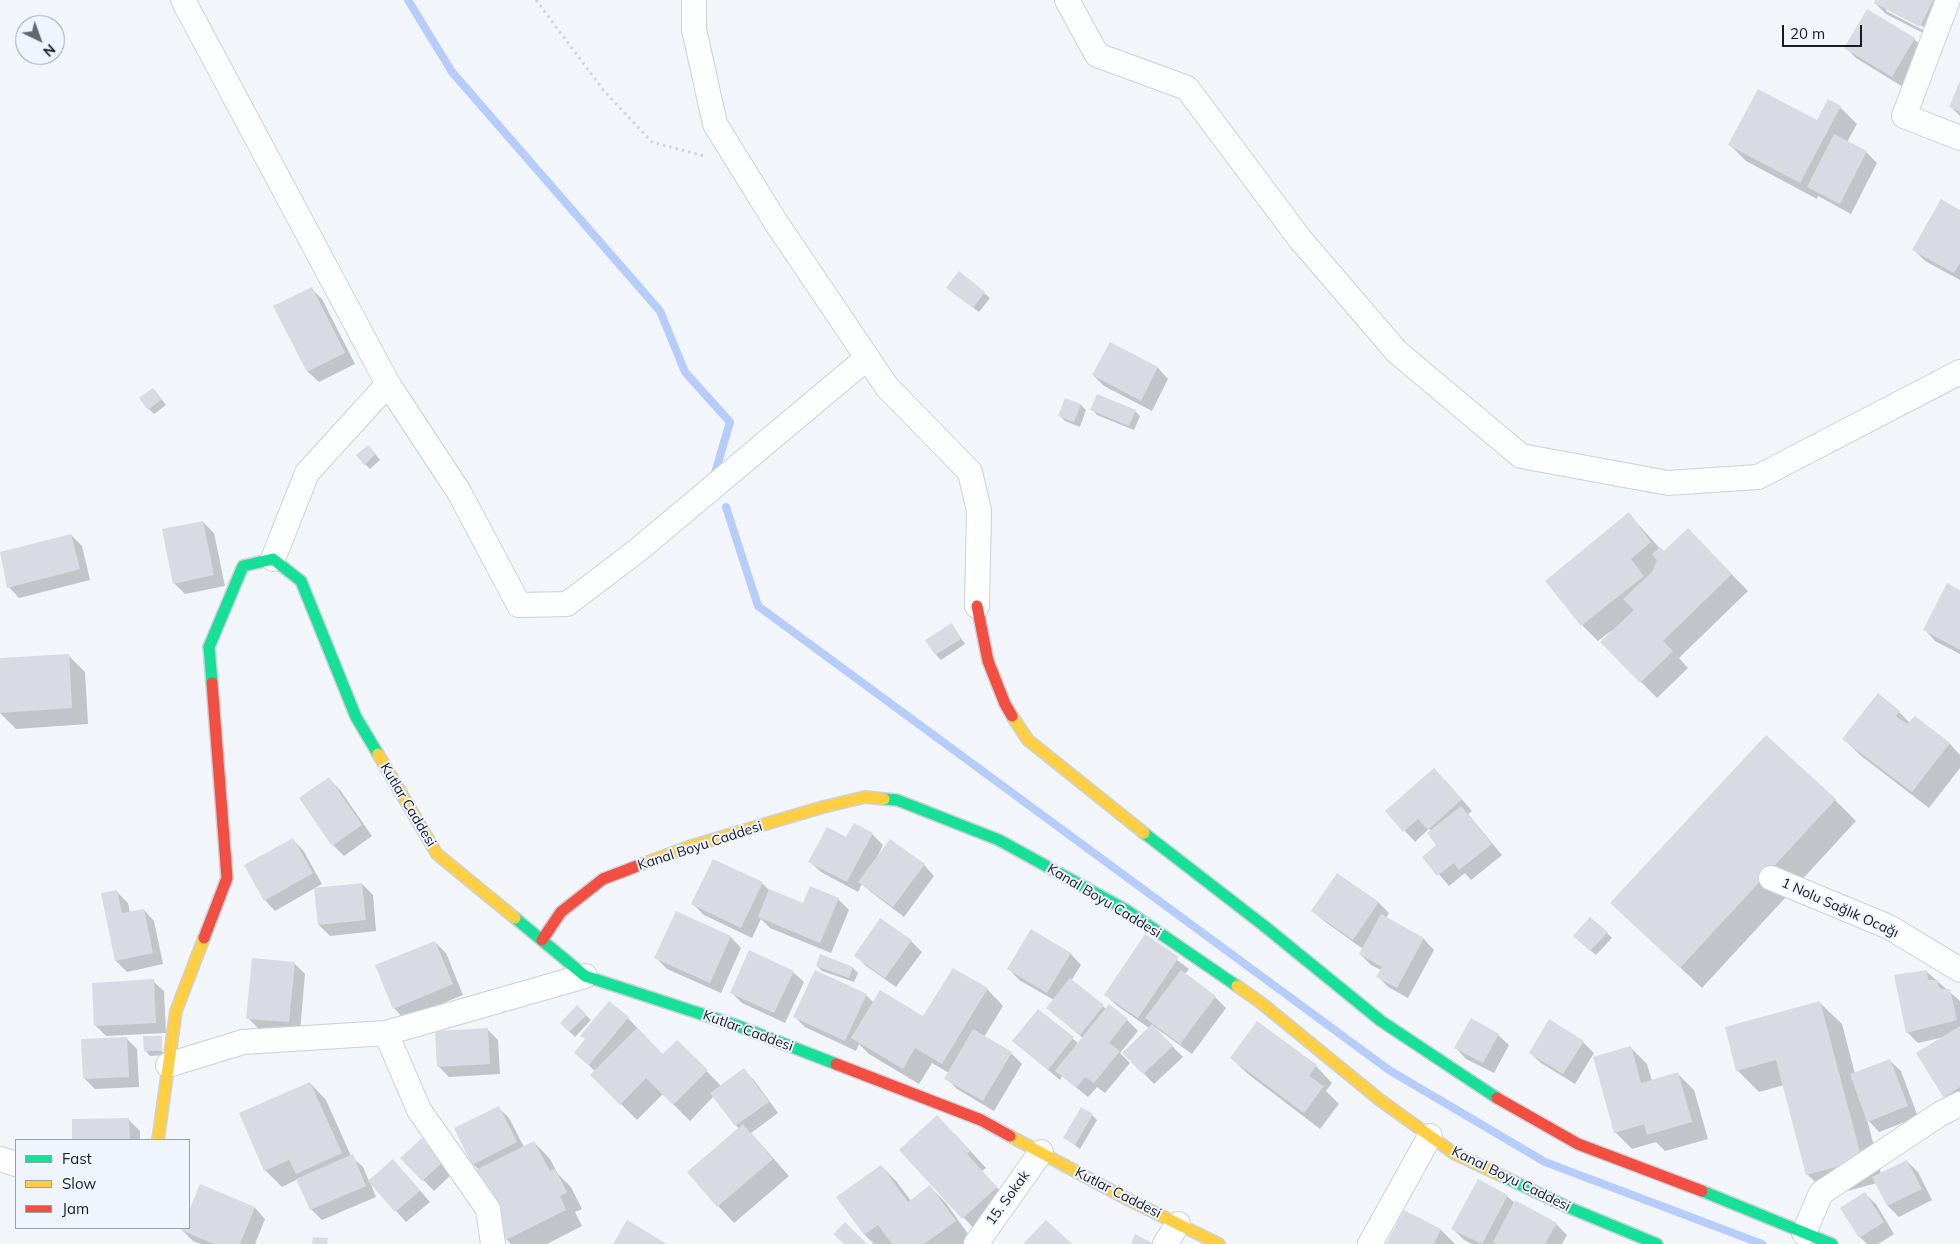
<!DOCTYPE html>
<meta charset="utf-8">
<style>
body{margin:0}
#map{position:relative;width:1960px;height:1244px;overflow:hidden;background:#f2f5fa;font-family:Mulish,sans-serif}
canvas{display:block}
.legend{position:absolute;left:15px;top:1139px;width:175px;height:90px;box-sizing:border-box;background:#eff4fe;border:1px solid #999ea7;margin:0;padding:6px 9px;list-style:none;font-size:15px;color:#191c25}
.legend li{display:flex;align-items:center;gap:10px;height:25px}
.legend b{width:25px;border:1px solid #999ea7}
.north{position:absolute;left:15px;top:15px;width:50px;height:50px;box-sizing:border-box;background:#eff4fe;border:1px solid #999ea7;border-radius:50%;rotate:138deg;font-size:14px;font-weight:700;line-height:20px;text-align:center;color:#191c25}
.north::after{content:'';display:block;margin:auto;width:18px;height:22px;background:#656870;clip-path:polygon(50% 0,100% 100%,50% 72%,0 100%)}
.scale{position:absolute;left:1782px;top:25px;width:80px;height:22px;box-sizing:border-box;border:2px solid #191c25;border-top:0;padding-left:6px;font-size:15px;line-height:18px;white-space:nowrap;color:#191c25;-webkit-text-stroke:4px #eff4fe;paint-order:stroke}
</style>
<div id="map">
<canvas width="1960" height="1244"></canvas>
<ul class="legend">
<li><b style="height:6px;background:#16e098"></b>Fast</li>
<li><b style="height:6px;background:#ffcf43"></b>Slow</li>
<li><b style="height:6px;background:#f24e42"></b>Jam</li>
</ul>
<div class="north">N</div>
<div class="scale">20 m</div>
</div>
<script>
const ctx = document.querySelector('canvas').getContext('2d');
ctx.lineJoin = 'round';
function paint(path, color) { ctx.fillStyle = color; ctx.fill(path, 'evenodd'); }
const toPath = rows => new Path2D(rows.map(r => 'M' + r).join(''));
function trace(path, color, width, dash) { ctx.strokeStyle = color; ctx.lineWidth = width; ctx.lineCap = dash ? 'butt' : 'round'; ctx.setLineDash(dash || []); ctx.stroke(path); }
function drawText(font, color, halo, rows, align = 'center') {
  ctx.font = font + ' Mulish,sans-serif'; ctx.lineWidth = 4; ctx.setLineDash([]); ctx.textBaseline = 'middle'; ctx.strokeStyle = halo; ctx.fillStyle = color; for (const [text, x, y, turn = 0] of rows) {
    ctx.save(); ctx.translate(x, y); ctx.rotate((+turn || 0) * Math.PI / 180); ctx.textAlign = isNaN(turn) ? turn : align; if (halo) ctx.strokeText(text, 0, 0); ctx.fillText(text, 0, 0); ctx.restore();
  }
}
paint(toPath([
 [1877,0,1949,0,1931,37,1886,14,1875,3],
 [1886,8,1926,28,1925,31,1886,11],
 [1867,11,1914,39,1925,50,1903,87,1856,58,1845,47],
 [1960,84,1960,116,1950,106],
 [1829,101,1840,107,1857,124,1847,142,1866,152,1877,163,1851,214,1818,196,1817,199,1746,161,1730,145,1818,122],
 [1960,211,1960,280,1925,261,1914,250],
 [959,273,990,298,979,312,953,293],
 [311,288,322,299,355,364,319,382,308,372],
 [1110,344,1158,368,1168,379,1152,411,1104,386,1093,375],
 [158,395,166,405,154,414,149,409],
 [1066,400,1081,405,1086,410,1080,427,1065,421,1059,415],
 [1092,409,1135,411,1140,416,1134,430,1097,415],
 [373,451,380,460,370,469,357,456],
 [1629,514,1664,553,1688,530,1748,591,1679,658,1688,668,1657,698,1602,642,1612,632,1611,631,1598,641,1582,625],
 [203,522,214,533,225,586,185,594,174,583],
 [71,535,82,546,90,580,19,598,9,587],
 [1960,591,1960,654,1935,641,1925,630],
 [952,625,965,644,941,660,936,655],
 [68,655,85,672,88,724,16,729,0,713,0,660],
 [1899,712,1910,723,1915,717,1950,744,1960,755,1960,768,1929,808,1860,755,1844,739],
 [329,779,340,790,372,836,344,856,333,845],
 [1445,780,1472,811,1468,814,1502,855,1471,880,1465,873,1449,886,1424,857,1438,845,1431,831,1429,829,1415,842,1387,811],
 [1835,800,1856,821,1702,988,1612,903],
 [872,834,883,845,877,857,924,865,934,876,904,917,871,892,862,884,858,892,821,872,810,862,847,838],
 [292,839,303,850,322,884,275,911,265,900],
 [1337,875,1379,903,1389,913,1386,918,1424,939,1434,950,1408,998,1388,987,1378,976,1381,970,1371,965,1360,954,1363,949,1324,921,1313,911],
 [762,883,769,890,804,905,838,899,849,910,831,953,770,928,761,919,752,938,704,915,693,904],
 [362,884,373,895,376,931,330,936,319,925],
 [117,892,128,903,130,913,144,910,154,921,163,964,127,972,116,961],
 [676,913,731,937,741,948,721,993,667,969,656,958],
 [1032,931,1071,954,1081,965,1071,981,1106,1009,1127,1020,1138,1031,1120,1053,1130,1063,1105,1093,1097,1087,1088,1097,1062,1076,1060,1080,1013,1041,1038,1011,1078,1043,1083,1038,1047,1008,1054,1000,1019,980,1009,969],
 [1607,933,1612,938,1596,955,1580,941],
 [1145,936,1189,969,1185,974,1215,997,1226,1008,1192,1054,1156,1028,1155,1029,1183,1057,1154,1084,1124,1053,1149,1028,1116,1005,1105,994],
 [911,941,922,952,896,987,866,966,855,955],
 [435,942,446,953,463,995,404,1019,394,1008],
 [294,963,305,974,300,1032,259,1029,248,1018],
 [817,966,853,968,858,973,854,982,822,971],
 [1926,971,1960,1001,1960,1112,1945,1097,1944,1037,1918,1043,1907,1032],
 [793,972,804,982,785,1023,742,1003,731,992],
 [153,981,164,991,166,1033,106,1036,95,1025],
 [987,989,1003,1006,984,1037,1011,1053,1022,1064,994,1111,957,1089,946,1078,949,1073,932,1063,919,1084,869,1054,859,1044,856,1051,805,1027,794,1016,866,995,874,1003,924,1018],
 [1820,1003,1842,1024,1855,1074,1890,1061,1901,1071,1918,1117,1879,1132,1867,1119,1881,1174,1907,1161,1918,1172,1932,1200,1899,1217,1888,1206,1877,1183,1829,1196,1807,1174,1784,1085,1759,1092,1737,1070],
 [577,1007,591,1020,575,1037,561,1023],
 [628,1018,663,1055,677,1041,721,1086,743,1069,754,1080,778,1113,751,1133,789,1176,734,1223,688,1173,739,1129,714,1096,690,1121,663,1094,637,1120,592,1075,595,1071,575,1053],
 [487,1029,498,1040,500,1074,449,1077,438,1066],
 [1498,1035,1509,1045,1494,1073,1466,1059,1456,1048],
 [145,1037,166,1055,150,1056,145,1050],
 [126,1038,137,1049,139,1087,95,1089,84,1078],
 [1583,1042,1594,1053,1575,1084,1541,1063,1530,1053],
 [1631,1048,1647,1064,1652,1081,1677,1073,1694,1090,1708,1139,1665,1151,1656,1142,1632,1149,1616,1133,1594,1058],
 [1231,1058,1316,1066,1332,1083,1326,1091,1339,1104,1320,1129,1248,1074],
 [310,1083,326,1100,351,1156,363,1167,369,1181,404,1172,430,1202,406,1222,370,1182,376,1197,322,1220,311,1209,298,1179,282,1187,265,1170],
 [499,1108,509,1118,524,1147,534,1142,550,1159,558,1174,571,1187,582,1209,575,1212,582,1226,547,1244,511,1244,507,1240,479,1170,473,1164],
 [1092,1115,1097,1120,1080,1149,1065,1138],
 [73,1120,129,1120,140,1131,140,1140,73,1140],
 [954,1133,986,1168,982,1171,1012,1204,979,1234,901,1150],
 [422,1139,454,1172,434,1191,402,1158],
 [881,1166,897,1182,911,1201,930,1187,946,1203,971,1238,963,1244,874,1244,865,1235,838,1197],
 [201,1185,255,1208,265,1219,255,1244,201,1244,193,1241,182,1230,183,1228,189,1228,189,1214],
 [1865,1194,1876,1204,1894,1234,1878,1244,1867,1244,1860,1237,1842,1208],
 [1507,1196,1515,1203,1556,1224,1567,1235,1562,1244,1472,1244,1464,1240,1453,1229],
 [1404,1211,1441,1230,1455,1244,1387,1244]
]), '#0003');
trace(toPath([
 [408,0,452,72,660,311,685,372,730,422,715,473],
 [726,507,758,606,1389,1070,1545,1162,1762,1244]
]), '#b6ccfb', 8);
paint(toPath([
 [1875,0,1933,0,1920,27,1874,3],
 [1867,9,1915,38,1892,77,1844,48],
 [1960,81,1960,112,1949,107],
 [1758,89,1817,120,1828,99,1841,106,1800,183,1728,145],
 [1834,134,1867,151,1840,204,1807,187],
 [1941,199,1960,210,1960,263,1954,273,1912,250],
 [959,271,985,292,973,308,946,288],
 [312,287,345,353,307,372,273,306],
 [1110,342,1158,367,1141,401,1092,375],
 [153,388,162,399,148,410,139,398],
 [1097,394,1136,410,1129,426,1090,410],
 [1065,398,1081,404,1074,422,1058,416],
 [368,445,376,454,364,465,356,455],
 [1629,512,1651,542,1631,559,1644,576,1581,626,1545,581],
 [203,521,214,575,173,584,162,529],
 [1688,528,1732,574,1663,641,1673,651,1640,683,1600,642,1634,610,1623,599,1652,572,1657,560,1652,554,1660,547,1664,551],
 [71,534,80,569,7,588,0,552],
 [1947,583,1960,590,1960,650,1923,630],
 [952,623,961,639,935,655,925,640],
 [69,654,72,708,0,713,0,658],
 [1878,693,1900,711,1896,716,1907,724,1915,716,1950,743,1912,792,1842,739],
 [1766,735,1836,799,1680,968,1610,903],
 [1434,768,1462,799,1428,830,1418,819,1403,832,1385,811],
 [329,777,362,825,332,846,299,798],
 [1461,806,1492,844,1459,870,1454,863,1437,876,1422,857,1436,845,1427,833],
 [854,823,873,833,847,882,808,862,827,827,846,837],
 [293,838,313,873,264,901,244,865],
 [890,839,925,864,893,907,858,882],
 [713,859,763,882,741,928,691,904],
 [1337,873,1379,902,1353,940,1311,911],
 [362,883,366,920,318,925,314,888],
 [810,886,839,898,820,943,758,917,769,889,803,903],
 [117,890,122,913,144,909,153,953,115,961,101,893],
 [676,911,731,936,710,983,654,958],
 [1381,914,1424,938,1397,988,1376,977,1382,967,1359,954],
 [1590,917,1608,932,1590,951,1573,936],
 [880,918,912,940,885,978,854,956],
 [1031,929,1071,953,1047,993,1007,969],
 [1145,934,1179,957,1138,1018,1104,995],
 [435,941,453,984,393,1009,375,965],
 [749,950,794,971,774,1013,730,993],
 [820,954,853,967,849,978,816,966],
 [252,958,295,962,289,1022,246,1019],
 [953,968,988,988,942,1064,915,1048,903,1069,851,1038,880,990,923,1016],
 [815,970,867,994,845,1041,793,1017],
 [1181,970,1216,996,1180,1044,1145,1018],
 [1927,970,1928,980,1938,980,1938,986,1942,989,1950,989,1957,1020,1906,1033,1894,975],
 [1070,978,1104,1005,1080,1035,1046,1008],
 [154,979,156,1023,94,1026,92,983],
 [609,1001,629,1017,589,1065,574,1053,585,1039,580,1036],
 [1820,1001,1862,1160,1806,1175,1776,1060,1736,1071,1725,1027],
 [1109,1004,1128,1019,1109,1043,1120,1051,1094,1083,1085,1077,1076,1088,1055,1071],
 [577,1005,587,1015,569,1032,560,1023],
 [1038,1009,1074,1037,1048,1070,1012,1041],
 [1471,1018,1499,1034,1483,1063,1454,1048],
 [1549,1019,1584,1041,1563,1074,1529,1053],
 [1257,1021,1317,1065,1309,1076,1324,1086,1304,1113,1230,1058],
 [1152,1024,1173,1046,1143,1074,1122,1053],
 [1960,1026,1960,1087,1944,1098,1916,1053],
 [488,1028,490,1064,437,1067,435,1031],
 [637,1028,663,1054,677,1040,708,1070,673,1105,646,1078,620,1105,590,1075],
 [973,1029,1012,1052,983,1101,944,1079],
 [143,1036,162,1036,162,1051,144,1051],
 [127,1037,129,1077,83,1079,81,1039],
 [1631,1046,1641,1083,1678,1072,1692,1122,1647,1135,1644,1124,1614,1133,1593,1057],
 [1890,1059,1908,1106,1867,1122,1850,1074],
 [744,1068,769,1102,735,1126,710,1093],
 [310,1082,342,1153,296,1174,289,1160,264,1171,239,1113],
 [499,1106,517,1142,472,1165,454,1128],
 [1081,1107,1093,1114,1075,1145,1063,1138],
 [937,1115,970,1151,967,1154,997,1187,962,1219,899,1150],
 [129,1118,130,1140,72,1140,72,1119],
 [743,1124,773,1159,717,1207,687,1172],
 [422,1138,444,1161,422,1181,400,1158],
 [534,1141,550,1171,555,1169,567,1192,560,1196,566,1210,506,1240,472,1172],
 [353,1154,366,1186,310,1210,296,1179],
 [393,1159,420,1191,395,1212,368,1181],
 [1907,1160,1922,1189,1887,1206,1872,1177],
 [881,1165,908,1202,930,1185,956,1221,924,1244,892,1244,878,1225,864,1235,836,1197],
 [1478,1179,1508,1195,1482,1244,1451,1229],
 [200,1184,255,1207,240,1244,214,1244,181,1230,182,1228,189,1228,189,1211],
 [1865,1192,1884,1222,1859,1238,1840,1208],
 [1515,1200,1557,1223,1545,1244,1496,1244,1493,1242],
 [1404,1210,1441,1229,1434,1244,1386,1244],
 [627,1220,667,1244,613,1244],
 [1046,1220,1072,1244,1023,1244],
 [845,1222,867,1244,844,1244,833,1234],
 [1135,1234,1154,1244,1131,1244],
 [313,1237,328,1238,327,1244,312,1244]
]), '#d8dbe3');
const street = toPath([
 [183,0,388,384],
 [694,0,694,29,715,124,775,221,887,387,970,472,979,511,977,606],
 [1067,0,1097,55,1187,88,1300,239,1397,352,1521,456,1668,483,1758,477,1960,372],
 [1948,0,1904,116,1960,138],
 [273,559,307,473,388,384,459,492,519,605,567,604,638,550,867,358],
 [1771,878,1889,927,1960,970],
 [386,1033,419,1110,488,1209,493,1244],
 [168,1065,243,1042,386,1033,585,976],
 [0,1159,16,1164],
 [1804,1233,1821,1193,1940,1114,1960,1104],
 [976,1244,1041,1152],
 [1165,1244,1178,1224],
 [1370,1244,1430,1136]
]);
const fast = toPath([
 [212,683,209,647,243,566,273,559,301,581,356,717,378,754],
 [884,799,897,800,999,840,1126,910,1237,986],
 [1144,833,1263,925,1381,1021,1497,1098],
 [515,918,585,976,738,1026,836,1064],
 [1500,1175,1570,1208,1657,1244],
 [1702,1191,1832,1244]
]);
const slow = toPath([
 [1012,716,1028,740,1144,833],
 [378,754,437,854,515,918],
 [645,863,688,847,823,807,865,797,884,799],
 [1237,986,1260,1002,1380,1100,1455,1154,1500,1175],
 [1010,1136,1129,1200,1219,1244],
 [158,1140,176,1011,204,938]
]);
const jam = toPath([
 [977,606,988,661,1005,704,1012,716],
 [204,938,227,878,212,683],
 [542,940,561,912,603,879,645,863],
 [836,1064,981,1120,1010,1136],
 [1497,1098,1578,1144,1702,1191]
]);
trace(street, '#ccd0d7', 26);
trace(fast, '#ccd0d7', 14);
trace(slow, '#ccd0d7', 14);
trace(jam, '#ccd0d7', 14);
trace(toPath([
 [536,0,604,91,652,142,704,156]
]), '#d3d4d5', 3, [2.5, 4]);
trace(street, '#fdfefe', 24);
trace(fast, '#16e098', 11);
trace(slow, '#ffcf43', 11);
trace(jam, '#f24e42', 11);
drawText('14px', '#191c25', '#eff4fe', [
 ["Kutlar Caddesi",408,805,59],
 ["Kanal Boyu Caddesi",700,846,-18],
 ["Kanal Boyu Caddesi",1104,901,31],
 ["1 Nolu Sağlık Ocağı",1840,908,24],
 ["Kutlar Caddesi",748,1031,20],
 ["Kanal Boyu Caddesi",1511,1179,26],
 ["Kutlar Caddesi",1118,1193,27],
 ["15. Sokak",1008,1198,-54]
]);
</script>
